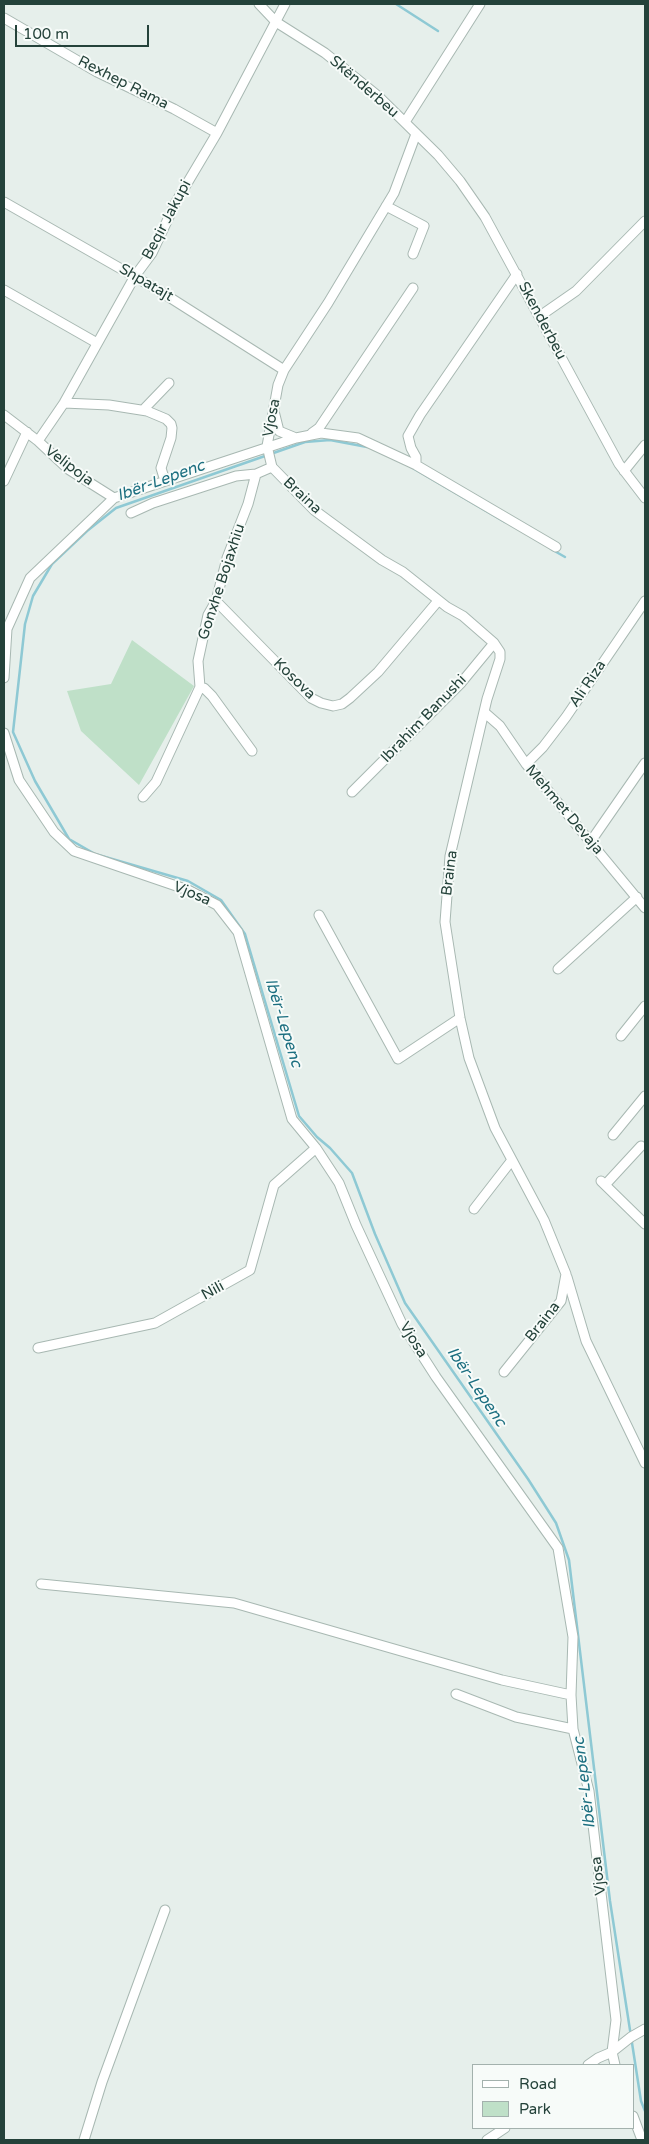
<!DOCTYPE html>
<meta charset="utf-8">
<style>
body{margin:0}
#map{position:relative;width:649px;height:2144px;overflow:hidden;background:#e6efeb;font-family:"Varela Round",sans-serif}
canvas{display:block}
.frame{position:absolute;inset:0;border:5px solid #24423a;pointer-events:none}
.legend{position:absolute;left:472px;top:2064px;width:162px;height:65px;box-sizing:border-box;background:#f7fbf9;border:1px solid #a3b1ad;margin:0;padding:6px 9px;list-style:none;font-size:15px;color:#24423a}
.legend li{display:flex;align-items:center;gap:10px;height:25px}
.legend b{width:25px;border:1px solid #a3b1ad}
.scale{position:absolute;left:15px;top:25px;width:134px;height:22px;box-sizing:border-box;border:2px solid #24423a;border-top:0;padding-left:6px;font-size:15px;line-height:18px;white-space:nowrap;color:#24423a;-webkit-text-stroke:4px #f7fbf9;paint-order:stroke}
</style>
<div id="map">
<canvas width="649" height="2144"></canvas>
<div class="frame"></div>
<ul class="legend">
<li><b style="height:6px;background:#fff"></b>Road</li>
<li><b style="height:14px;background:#bfe0c8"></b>Park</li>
</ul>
<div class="scale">100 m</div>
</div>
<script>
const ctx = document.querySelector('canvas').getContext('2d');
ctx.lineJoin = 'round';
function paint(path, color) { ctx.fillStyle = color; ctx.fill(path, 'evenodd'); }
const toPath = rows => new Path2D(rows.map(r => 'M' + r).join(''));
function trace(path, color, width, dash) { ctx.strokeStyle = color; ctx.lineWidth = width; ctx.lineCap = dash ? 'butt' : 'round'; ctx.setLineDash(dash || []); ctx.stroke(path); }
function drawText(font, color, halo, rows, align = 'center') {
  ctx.font = font + ' "Varela Round",sans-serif'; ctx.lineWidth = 4; ctx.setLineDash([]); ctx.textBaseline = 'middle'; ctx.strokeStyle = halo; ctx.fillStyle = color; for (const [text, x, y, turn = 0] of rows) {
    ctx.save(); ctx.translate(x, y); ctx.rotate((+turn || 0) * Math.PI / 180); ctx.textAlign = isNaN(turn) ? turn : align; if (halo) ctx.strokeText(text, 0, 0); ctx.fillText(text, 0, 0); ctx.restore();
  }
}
paint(toPath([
 [132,640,194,686,139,785,81,731,67,691,111,684]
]), '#bfe0c8');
trace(toPath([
 [396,4,438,31],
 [367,447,330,440,305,442,116,508,87,531,52,564,33,596,25,624,13,732,35,781,69,839,95,854,188,881,221,900,245,934,299,1116,317,1137,330,1148,352,1173,375,1234,405,1303,528,1479,556,1523,569,1560,610,1901,641,2101,645,2111],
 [411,467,505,522],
 [551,549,565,557]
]), '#8ec9d4', 2.5);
const street = toPath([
 [259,4,276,22,325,53,378,96,438,155,460,181,485,217,619,464,645,498],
 [4,18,97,72,174,109,217,133],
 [405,122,480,4],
 [416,134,394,193,328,303,284,370,278,385,267,446,272,467,314,510,382,560,403,572,447,607,463,616,494,643,500,652,500,659,487,699,450,856,445,922,460,1018,469,1058,495,1128,544,1220,566,1274,561,1301,504,1372],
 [4,202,158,290,284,370],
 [386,206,424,226,413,254],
 [4,290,97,343],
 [540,316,576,291,645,221],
 [64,403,109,405,147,411,166,419,171,424,172,428,171,438,161,468,165,481],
 [143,410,169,383],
 [274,411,279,431,296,438],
 [4,415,38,441,68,469,114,498],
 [312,433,319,428,413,288],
 [38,441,64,403,135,276,152,253,176,202,217,133,285,4],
 [416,465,416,457,411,448,408,436,420,415,517,274],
 [624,471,645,445],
 [4,481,27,432],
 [131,513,153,503,236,476,256,474],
 [216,601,311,698,321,703,333,706,342,704,350,698,378,672,438,601],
 [4,678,7,629,30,578,114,498,296,438,321,433,358,438,416,465,556,547],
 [200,687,204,688,212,696,252,751],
 [484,712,500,726,526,764,645,908],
 [4,733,19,780,54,832,74,851,188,890,217,905,238,932,292,1119,316,1148,339,1183,356,1225,402,1324,436,1377,558,1548,573,1637,571,1695,573,1729,589,1791,616,2020,612,2052,615,2065],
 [526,764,543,747,566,717,645,601],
 [352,792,461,683,494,643],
 [143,797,156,782,200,687,198,661,208,615,216,601,227,558,248,504,256,474,272,467],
 [591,841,645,763],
 [319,915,398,1059,460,1018],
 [558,969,637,897],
 [621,1036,645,1006],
 [613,1135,645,1096],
 [601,1181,645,1224],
 [605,1185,641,1146],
 [474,1209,512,1160],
 [567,1277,586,1341,645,1463],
 [38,1348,155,1323,250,1270,274,1185,316,1148],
 [41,1584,234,1603,502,1680,571,1695],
 [456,1694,516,1717,573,1729],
 [588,2065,598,2058,612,2052,631,2037,645,2029],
 [633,2116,642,2140],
 [84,2140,102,2082,165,1910],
 [487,2140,505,2128]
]);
trace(street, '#a8b8b2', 11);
trace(street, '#fff', 9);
drawText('15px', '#24423a', '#f7fbf9', [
 ["Rexhep Rama",123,83,27],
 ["Skënderbeu",364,87,41],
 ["Beqir Jakupi",167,220,-62],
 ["Shpatajt",146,283,30],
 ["Skenderbeu",542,321,62],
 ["Vjosa",272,418,-79],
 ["Velipoja",69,466,37],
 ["Braina",302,496,43],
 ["Gonxhe Bojaxhiu",222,582,-72],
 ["Kosova",294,679,44],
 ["Ali Riza",588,684,-56],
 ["Ibrahim Banushi",424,719,-46],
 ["Mehmet Devaja",564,810,50],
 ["Braina",450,873,-83],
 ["Vjosa",192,894,23],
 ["Nili",213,1291,-29],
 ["Braina",543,1322,-52],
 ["Vjosa",413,1340,58],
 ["Vjosa",599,1876,-97]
]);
drawText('italic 16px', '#1c6f80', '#f7fbf9', [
 ["Ibër-Lepenc",161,481,-20],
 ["Ibër-Lepenc",283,1023,73],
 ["Ibër-Lepenc",476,1387,56],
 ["Ibër-Lepenc",585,1783,-97]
]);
</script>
